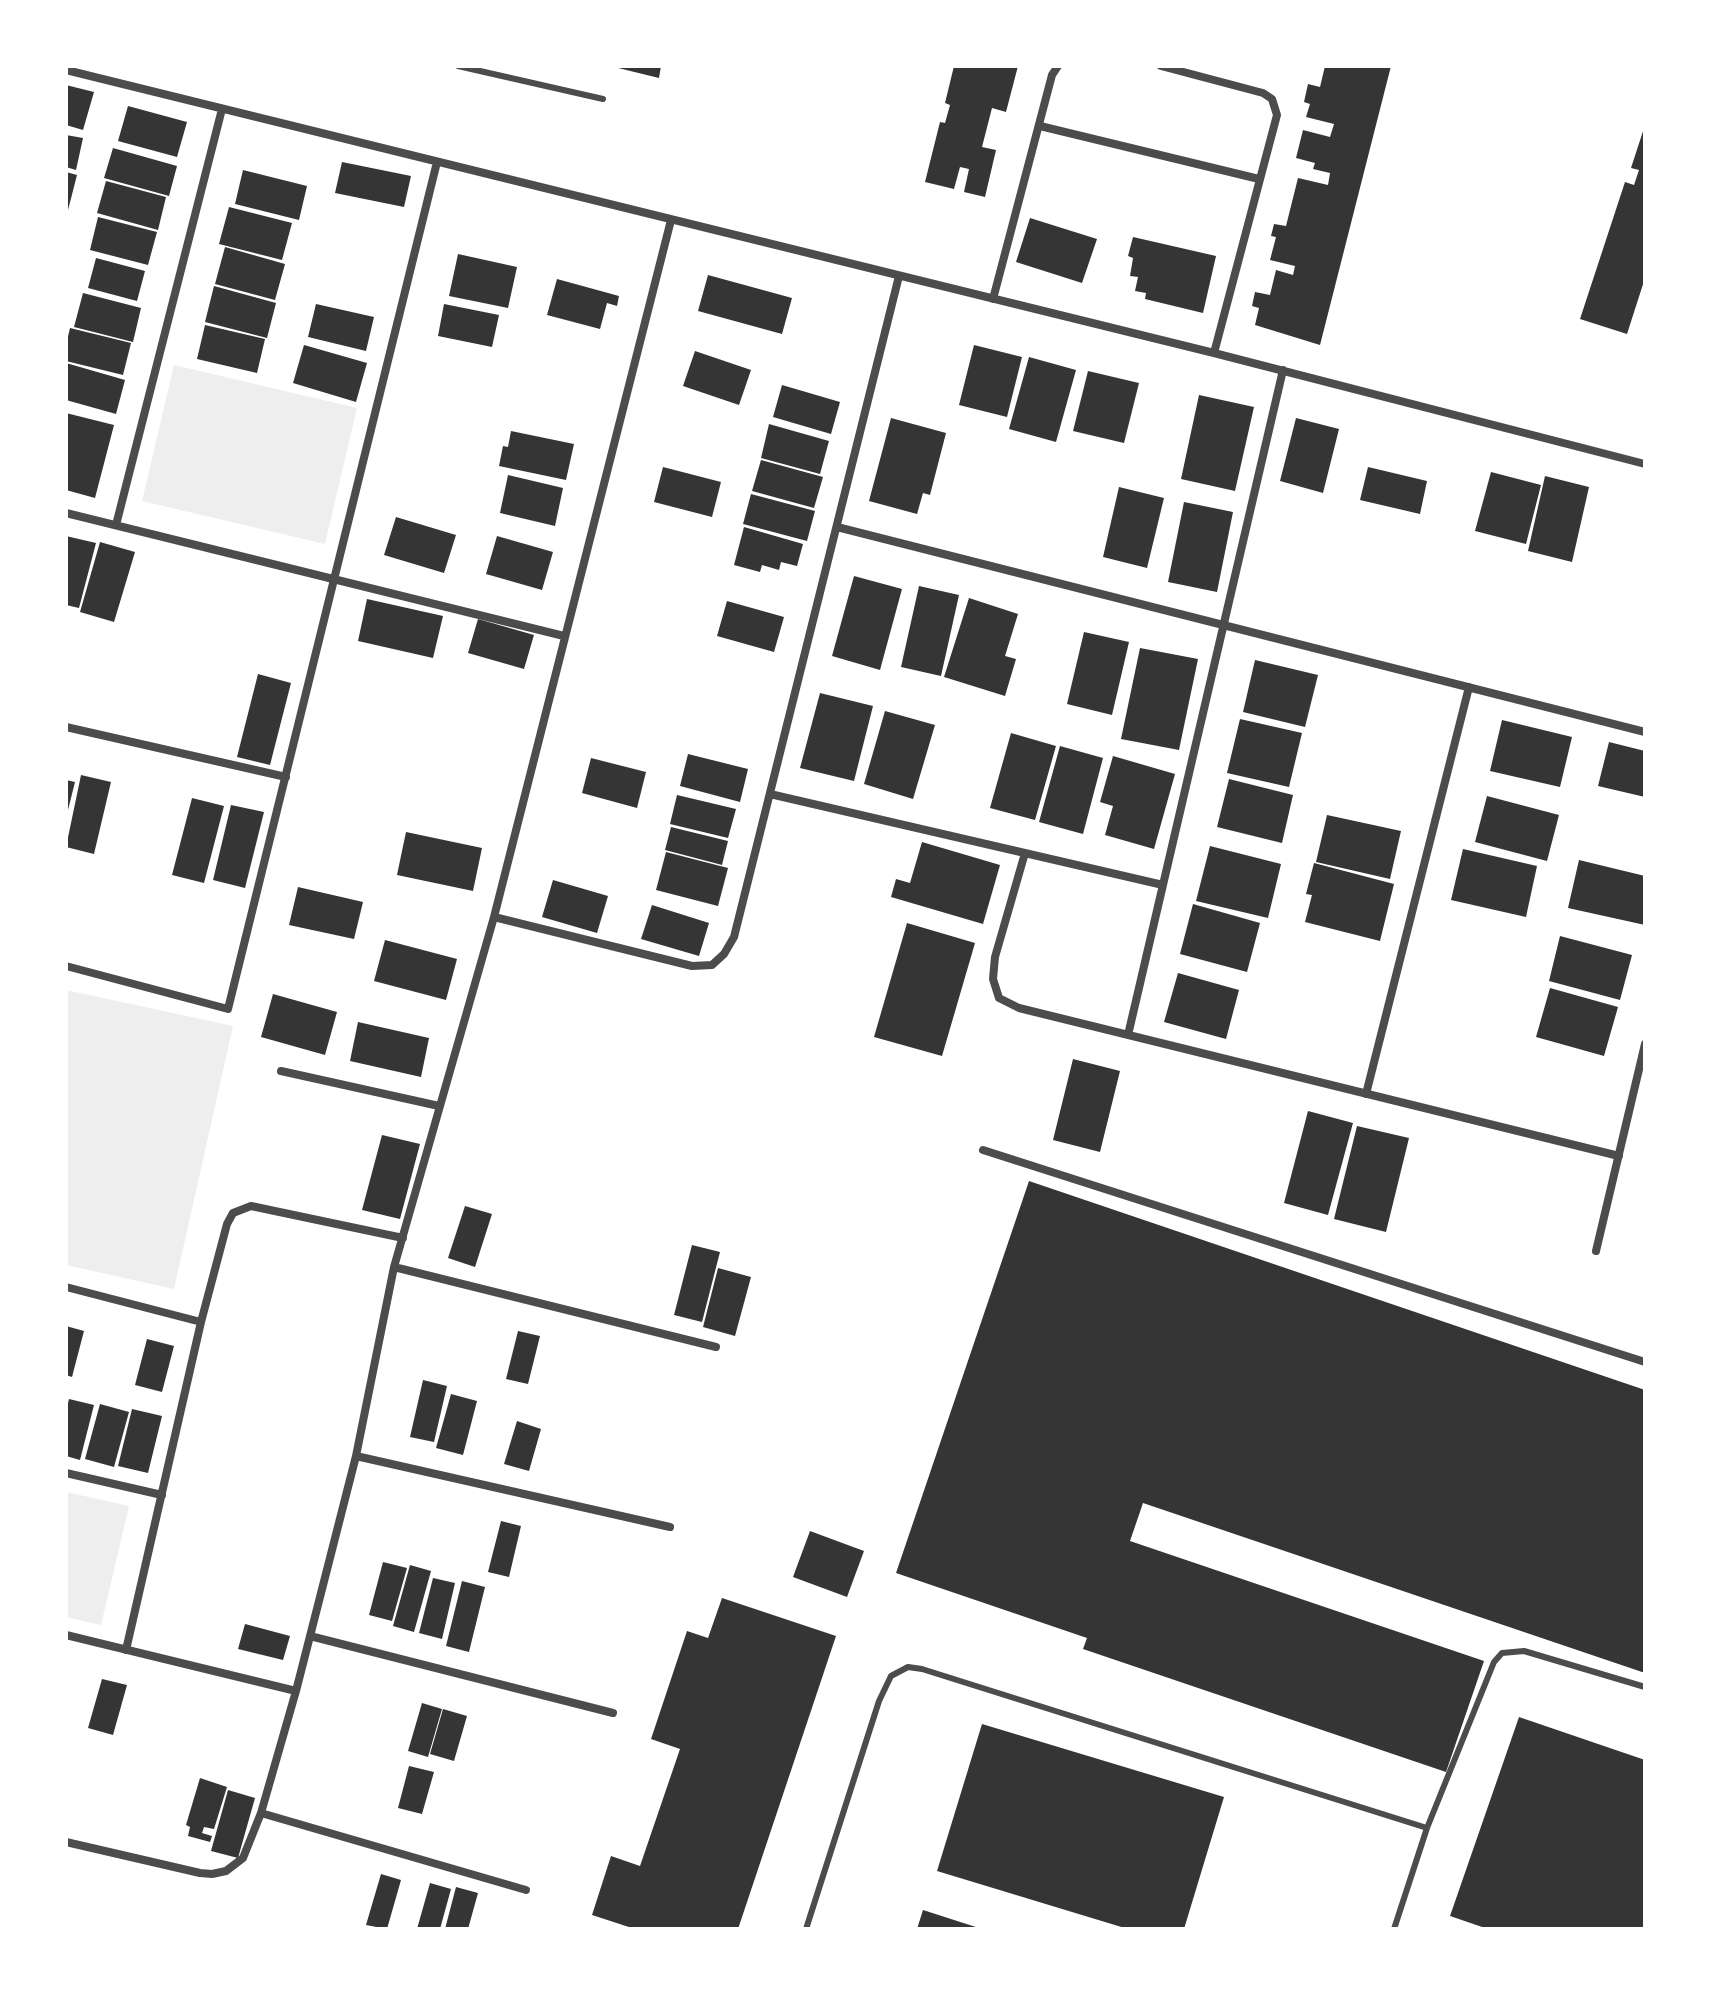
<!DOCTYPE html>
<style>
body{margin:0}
#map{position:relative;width:1711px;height:1995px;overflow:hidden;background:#fff;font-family:"Noto Serif",serif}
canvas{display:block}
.frame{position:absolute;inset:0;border:68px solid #fff;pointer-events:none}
</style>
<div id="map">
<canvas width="1711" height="1995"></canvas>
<div class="frame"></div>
</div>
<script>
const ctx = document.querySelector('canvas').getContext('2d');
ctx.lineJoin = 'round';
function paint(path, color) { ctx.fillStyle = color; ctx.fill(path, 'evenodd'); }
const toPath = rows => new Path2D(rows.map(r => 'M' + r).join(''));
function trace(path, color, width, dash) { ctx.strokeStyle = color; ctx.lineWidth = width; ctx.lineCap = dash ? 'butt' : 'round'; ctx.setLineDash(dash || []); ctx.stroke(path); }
paint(toPath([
 [174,365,357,408,325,544,142,501],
 [66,990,233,1026,174,1289,66,1265],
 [66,1492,129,1506,101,1625,66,1617]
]), '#eee');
paint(toPath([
 [610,66,661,66,659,78],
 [954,66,1018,66,1006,112,992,108,982,147,996,150,985,197,964,192,969,169,960,167,954,189,925,182,940,122,945,123,950,105,945,103],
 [1325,66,1391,66,1320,345,1255,325,1259,308,1252,306,1255,292,1270,295,1276,270,1293,275,1295,266,1270,260,1276,237,1271,236,1274,224,1286,226,1298,178,1328,185,1330,173,1313,169,1315,163,1296,158,1303,130,1330,137,1334,124,1306,117,1310,104,1304,102,1308,84,1320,87],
 [66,85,94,92,83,130,66,125],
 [128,106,187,122,177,157,118,141],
 [1645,125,1645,278,1627,334,1580,319,1625,182,1634,185,1639,170,1631,168],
 [66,135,83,138,76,170,66,167],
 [113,148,177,166,169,196,104,178],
 [342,162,411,176,404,207,335,193],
 [243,170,307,186,299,220,235,204],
 [66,172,77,175,67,214,66,213],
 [106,181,166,197,158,230,97,213],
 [229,207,292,223,282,260,219,244],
 [98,217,157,232,148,265,90,250],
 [1030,218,1097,239,1082,283,1016,262],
 [1133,237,1216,256,1203,313,1145,299,1146,293,1135,291,1138,277,1130,276,1133,258,1128,256],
 [225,247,285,264,275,300,215,284],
 [458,254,517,267,508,308,449,296],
 [96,258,145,271,137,301,88,288],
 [708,275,792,298,782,334,698,311],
 [557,279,619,296,617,306,607,303,600,329,547,315],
 [214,286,276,303,267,338,205,322],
 [83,293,141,308,133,342,74,327],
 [316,304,374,317,366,351,308,337],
 [444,304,499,315,492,347,438,336],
 [205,325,265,339,257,373,197,359],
 [70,328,131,343,123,375,66,361,66,345],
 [304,345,367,363,356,402,293,383],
 [974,345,1022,357,1007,417,959,405],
 [695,351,751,370,739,405,683,386],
 [1029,357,1076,370,1056,442,1009,429],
 [66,363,125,380,116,414,66,400],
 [1088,371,1139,383,1124,443,1073,431],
 [782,385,840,402,831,434,773,417],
 [1199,395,1254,407,1235,491,1181,479],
 [66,413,114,425,95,498,66,490],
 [891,418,946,433,930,495,923,493,917,514,869,501],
 [1296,418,1339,429,1323,493,1280,481],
 [769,424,829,441,820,474,761,458],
 [511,431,574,444,566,480,499,466,503,446,508,447],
 [761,460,823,477,814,508,752,491],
 [663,467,721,482,712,517,654,502],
 [1368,467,1427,481,1420,514,1360,500],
 [1491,472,1541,485,1526,544,1475,531],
 [508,475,563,488,555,526,500,513],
 [1545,476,1589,487,1572,562,1528,551],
 [1119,487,1164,498,1147,568,1103,557],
 [751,494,815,511,807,541,743,524],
 [1184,502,1233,512,1217,592,1168,582],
 [396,517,456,535,444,573,384,555],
 [744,527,803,544,797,566,781,562,779,570,762,565,760,572,734,565],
 [66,536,96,543,79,608,66,605],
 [497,536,553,552,542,590,486,574],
 [100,542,135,552,114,622,80,612],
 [854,576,902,589,880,670,832,656],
 [919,586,959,595,941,676,901,667],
 [969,598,1018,614,1005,656,1016,659,1005,696,944,677],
 [367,599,443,616,433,658,358,641],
 [727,601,784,617,774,652,717,636],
 [478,619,534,635,524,669,468,653],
 [1084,632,1129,642,1112,715,1067,704],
 [1140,648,1198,659,1179,750,1121,739],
 [1255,660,1318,675,1305,727,1243,712],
 [258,674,291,683,270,765,237,757],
 [820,693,873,706,854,781,800,768],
 [885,711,935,725,913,799,864,784],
 [1240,719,1302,733,1289,787,1227,773],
 [1502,720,1572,737,1560,787,1490,771],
 [1011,733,1056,746,1035,820,990,808],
 [1609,742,1645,751,1645,797,1598,786],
 [1060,746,1103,758,1083,834,1039,822],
 [688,754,748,769,740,802,680,786],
 [1113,756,1175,774,1154,849,1105,835,1113,806,1100,802],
 [591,758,646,772,637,808,582,793],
 [81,775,111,782,94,854,66,847],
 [1229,779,1293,795,1282,843,1217,827],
 [66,780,75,782,67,814,66,814],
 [677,795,736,809,728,838,670,824],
 [1487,796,1559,815,1547,861,1475,842],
 [192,798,224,806,204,883,172,875],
 [231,805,264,812,245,888,213,880],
 [1327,815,1401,831,1390,879,1316,862],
 [671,827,728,841,722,865,665,850],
 [406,832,482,848,473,891,397,875],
 [922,842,1000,865,983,924,891,897,896,879,910,883],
 [1210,846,1281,864,1268,918,1196,901],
 [1463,849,1537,866,1526,917,1451,900],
 [666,852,728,868,718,906,656,890],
 [1579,860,1645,876,1645,925,1568,908],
 [1314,863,1394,884,1380,941,1305,922,1312,895,1306,894],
 [553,880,608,896,597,933,542,917],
 [298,887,363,902,354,939,289,925],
 [1193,904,1260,923,1247,972,1180,954],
 [652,905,709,923,699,956,641,939],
 [907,923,975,943,942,1056,874,1037],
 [1560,936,1632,955,1620,1000,1549,981],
 [385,940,457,959,446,1000,374,981],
 [1178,973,1239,990,1226,1039,1164,1022],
 [1550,988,1618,1007,1604,1056,1536,1037],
 [273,994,337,1012,325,1055,261,1037],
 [358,1022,429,1038,421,1077,350,1061],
 [1073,1059,1120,1071,1100,1152,1053,1140],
 [1308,1111,1353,1123,1328,1215,1284,1203],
 [1357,1126,1409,1138,1386,1232,1334,1219],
 [382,1135,420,1144,400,1219,362,1210],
 [1029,1181,1645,1390,1645,1673,1143,1503,1130,1541,1484,1661,1446,1772,1083,1649,1087,1638,896,1573],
 [465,1206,492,1214,475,1267,448,1258],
 [692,1245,720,1252,702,1322,674,1315],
 [718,1268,751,1277,735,1336,703,1327],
 [66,1326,84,1331,72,1377,66,1375],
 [518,1331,540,1336,528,1384,506,1379],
 [147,1339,174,1346,162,1392,135,1385],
 [423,1380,447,1386,434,1442,410,1437],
 [451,1394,477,1401,463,1455,436,1448],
 [69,1399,94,1405,80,1460,66,1456,66,1411],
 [100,1404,129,1412,114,1467,85,1459],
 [132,1409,162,1416,148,1473,118,1466],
 [517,1421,541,1429,529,1471,504,1464],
 [501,1521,521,1526,509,1577,488,1572],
 [810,1531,864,1551,847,1597,793,1577],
 [383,1562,407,1568,392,1621,369,1615],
 [410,1565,431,1571,414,1632,393,1626],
 [433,1578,455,1583,442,1639,419,1633],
 [462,1581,485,1587,469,1652,446,1646],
 [722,1598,836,1636,738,1929,635,1929,592,1915,611,1856,640,1866,680,1749,651,1739,687,1631,708,1638],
 [245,1624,290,1636,283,1660,238,1649],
 [102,1679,127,1685,113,1735,88,1728],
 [422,1703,442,1709,428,1757,408,1751],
 [443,1709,467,1716,454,1761,430,1754],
 [1519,1717,1645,1760,1645,1929,1488,1929,1450,1916],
 [982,1724,1224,1797,1184,1929,1128,1929,937,1871],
 [409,1766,434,1772,422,1814,398,1808],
 [200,1778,227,1787,214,1829,204,1827,202,1833,212,1836,210,1842,188,1836,190,1827,186,1825],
 [228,1790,255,1798,238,1858,211,1851],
 [381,1874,401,1880,387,1929,366,1925],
 [430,1883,451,1889,440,1929,417,1929],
 [456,1887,478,1893,468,1929,445,1929],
 [923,1910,979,1928,979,1929,917,1929]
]), '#353535');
trace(toPath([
 [458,66,603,99],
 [806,1929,879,1701,891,1676,908,1667,922,1669,1427,1828],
 [1394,1929,1427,1828,1494,1662,1502,1653,1524,1651,1645,1687]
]), '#4c4c4c', 6);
trace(toPath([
 [1161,66,1263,93,1272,99,1277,115,1214,353],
 [66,70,1214,353,1645,464],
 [1040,126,1259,179],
 [993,299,1052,75,1058,66],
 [66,513,564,636],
 [116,525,222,109],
 [837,527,1645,732],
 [66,727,286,777],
 [770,794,1163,885],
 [1025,853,995,957,993,979,999,998,1019,1008,1619,1156],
 [494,917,692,966,712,965,724,954,734,937,899,276],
 [66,966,228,1009,437,162],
 [1128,1035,1283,370],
 [281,1071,439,1106],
 [1366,1094,1469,687],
 [983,1150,1645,1362],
 [1596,1251,1645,1044],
 [394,1267,716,1347],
 [66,1287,201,1322],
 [356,1456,670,1527],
 [66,1473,162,1495],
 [66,1635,296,1691],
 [310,1636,613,1713],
 [126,1650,201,1322,227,1224,233,1213,251,1206,403,1238],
 [261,1813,526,1890],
 [66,1842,200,1873,212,1874,226,1871,243,1858,261,1813,296,1691,356,1456,394,1267,494,917,671,220]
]), '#4c4c4c', 8);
</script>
